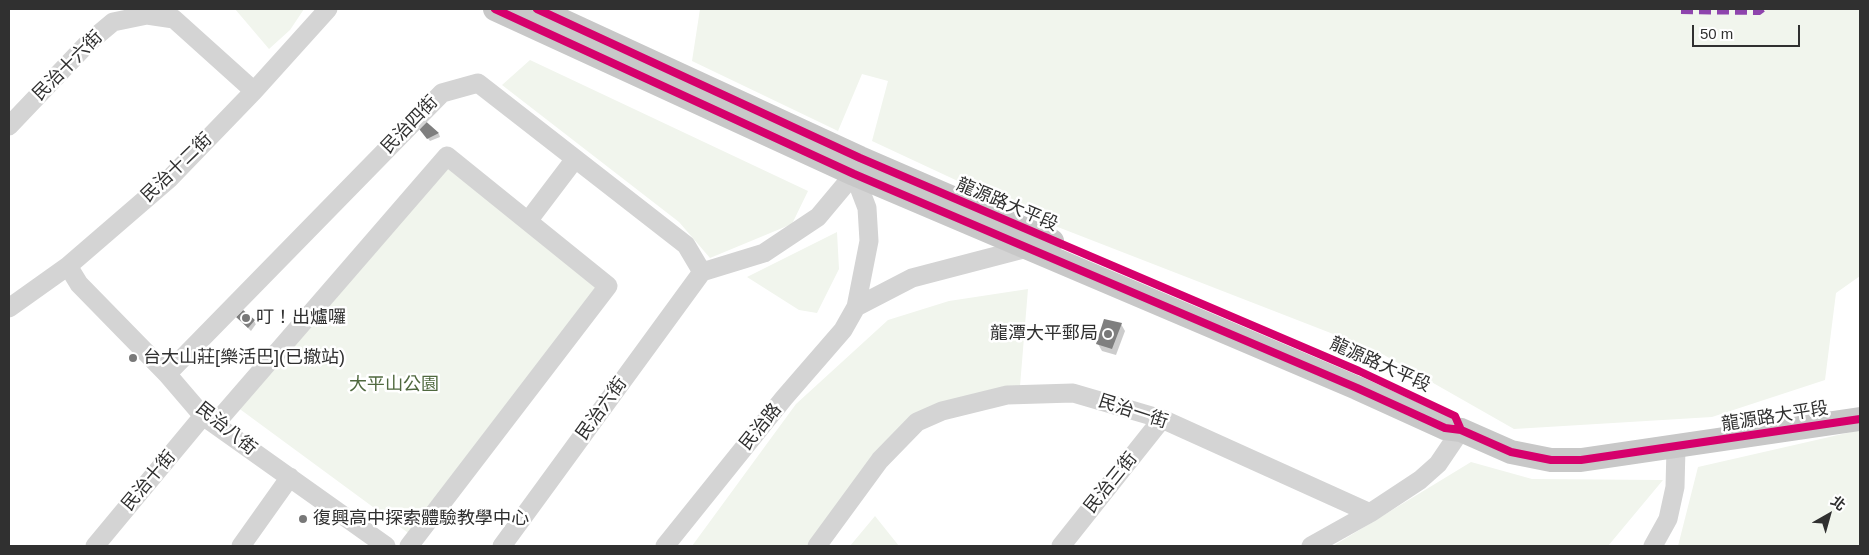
<!DOCTYPE html>
<meta charset="utf-8">
<style>
body{margin:0}
#map{position:relative;width:1869px;height:555px;overflow:hidden;background:#fff;font-family:Helvetica,"Noto Sans TC",sans-serif}
canvas{display:block}
.frame{position:absolute;inset:0;border:10px solid #303030;pointer-events:none}
.north{position:absolute;left:1804px;top:490px;width:50px;height:50px;-webkit-text-stroke:4px #fff;paint-order:stroke;rotate:38deg;font-size:14px;font-weight:700;line-height:20px;text-align:center;color:#303030}
.north::after{content:'';display:block;margin:auto;width:18px;height:22px;background:#303030;clip-path:polygon(50% 0,100% 100%,50% 72%,0 100%)}
.scale{position:absolute;left:1692px;top:25px;width:108px;height:22px;box-sizing:border-box;border:2px solid #303030;border-top:0;padding-left:6px;font-size:15px;line-height:18px;white-space:nowrap;color:#303030;-webkit-text-stroke:4px #fff;paint-order:stroke}
</style>
<div id="map">
<canvas width="1869" height="555"></canvas>
<div class="frame"></div>
<div class="north">北</div>
<div class="scale">50 m</div>
</div>
<script>
const ctx = document.querySelector('canvas').getContext('2d');
ctx.lineJoin = 'round';
function paint(path, color) { ctx.fillStyle = color; ctx.fill(path, 'evenodd'); }
const toPath = rows => new Path2D(rows.map(r => 'M' + r).join(''));
function trace(path, color, width, dash) { ctx.strokeStyle = color; ctx.lineWidth = width; ctx.lineCap = dash ? 'butt' : 'round'; ctx.setLineDash(dash || []); ctx.stroke(path); }
function drawText(font, color, halo, rows, align = 'center') {
  ctx.font = font + ' Helvetica,"Noto Sans TC",sans-serif'; ctx.lineWidth = 5; ctx.setLineDash([]); ctx.textBaseline = 'middle'; ctx.strokeStyle = halo; ctx.fillStyle = color; for (const [text, x, y, turn = 0] of rows) {
    ctx.save(); ctx.translate(x, y); ctx.rotate((+turn || 0) * Math.PI / 180); ctx.textAlign = isNaN(turn) ? turn : align; if (halo) ctx.strokeText(text, 0, 0); ctx.fillText(text, 0, 0); ctx.restore();
  }
}
paint(toPath([
 [235,9,304,9,290,30,269,49],
 [700,9,1860,9,1860,276,1836,293,1825,380,1712,417,1514,429,1377,351,1050,224,872,141,888,81,862,74,838,131,692,61],
 [530,60,808,191,792,224,710,258,679,222,502,85],
 [447,161,605,287,411,535,237,407],
 [837,232,839,269,817,313,799,310,747,277],
 [1028,289,1020,386,927,414,813,546,692,546,796,404,888,320,949,301],
 [1860,430,1860,546,1678,546,1698,467],
 [1471,462,1532,479,1663,480,1608,546,1333,546],
 [875,516,899,546,850,546]
]), '#f1f5ed');
paint(toPath([
 [422,120,439,134,440,137,430,141,419,128],
 [240,320,254,321,256,324,251,331],
 [1121,324,1125,331,1116,355,1102,351,1098,344]
]), '#0003');
paint(toPath([
 [422,118,439,133,427,139,416,125],
 [243,310,255,320,248,328,236,317],
 [1104,319,1122,323,1112,349,1096,344]
]), '#7f7f7f');
trace(toPath([
 [9,126,88,43,113,22,147,15,174,19,254,91],
 [528,221,575,159],
 [68,266,79,284,167,374,203,416,386,546],
 [702,272,764,253,818,217,854,174],
 [856,307,912,278,1027,248,1031,241],
 [9,308,68,266,170,178,254,91,328,9],
 [167,374,442,93,478,83,686,245,702,272],
 [215,424,447,156,608,286,409,546],
 [95,546,203,416],
 [241,546,290,477],
 [502,546,702,272],
 [665,546,784,398,843,330,856,307,869,241,867,208,854,174,857,166],
 [817,546,880,460,917,422,942,411,1007,395,1073,393,1162,419,1370,513,1420,480,1438,464,1461,430],
 [1061,546,1162,419],
 [1311,546,1370,513],
 [1653,546,1668,519,1675,487,1676,448]
]), '#d4d4d4', 19);
trace(toPath([
 [495,9,854,174,1357,388,1445,428,1461,430,1511,452,1551,460,1581,460,1860,419],
 [537,9,860,158,1052,241]
]), '#c8c8c8', 24);
trace(toPath([
 [1681,11,1759,12,1763,9]
]), '#8e44ad', 6, [12, 6]);
trace(toPath([
 [495,9,854,174,1357,388,1445,428,1461,430,1511,452,1551,460,1581,460,1860,419],
 [537,9,860,158,1359,371,1455,416,1461,430]
]), '#d6006c', 8);
for (const [x, y, r, color] of [
 [246,318,5,"#787878"],
 [1108,334,5,"#787878"],
 [133,358,5,"#787878"],
 [303,519,5,"#787878"]
]) { const dot = new Path2D(); dot.arc(x, y, r, 0, 2 * Math.PI); ctx.fillStyle = color; ctx.fill(dot); trace(dot, '#fff', 2); }
drawText('18px', '#303030', '#fff', [
 ["民治十六街",68,66,-45],
 ["民治四街",410,125,-46],
 ["民治十二街",177,168,-44],
 ["龍源路大平段",1007,205,23],
 ["龍源路大平段",1380,365,24],
 ["民治六街",602,409,-54],
 ["民治一街",1133,412,18],
 ["龍源路大平段",1775,417,-9],
 ["民治路",761,427,-51],
 ["民治八街",226,429,39],
 ["民治十街",149,481,-50],
 ["民治三街",1111,483,-51]
]);
drawText('18px', '#303030', '#fff', [
 ["叮！出爐囉",256,318],
 ["龍潭大平郵局",1098,334,"right"],
 ["台大山莊[樂活巴](已撤站)",143,358],
 ["復興高中探索體驗教學中心",313,519]
], 'left');
drawText('18px', '#50693f', '#fff', [
 ["大平山公園",394,385]
]);
</script>
